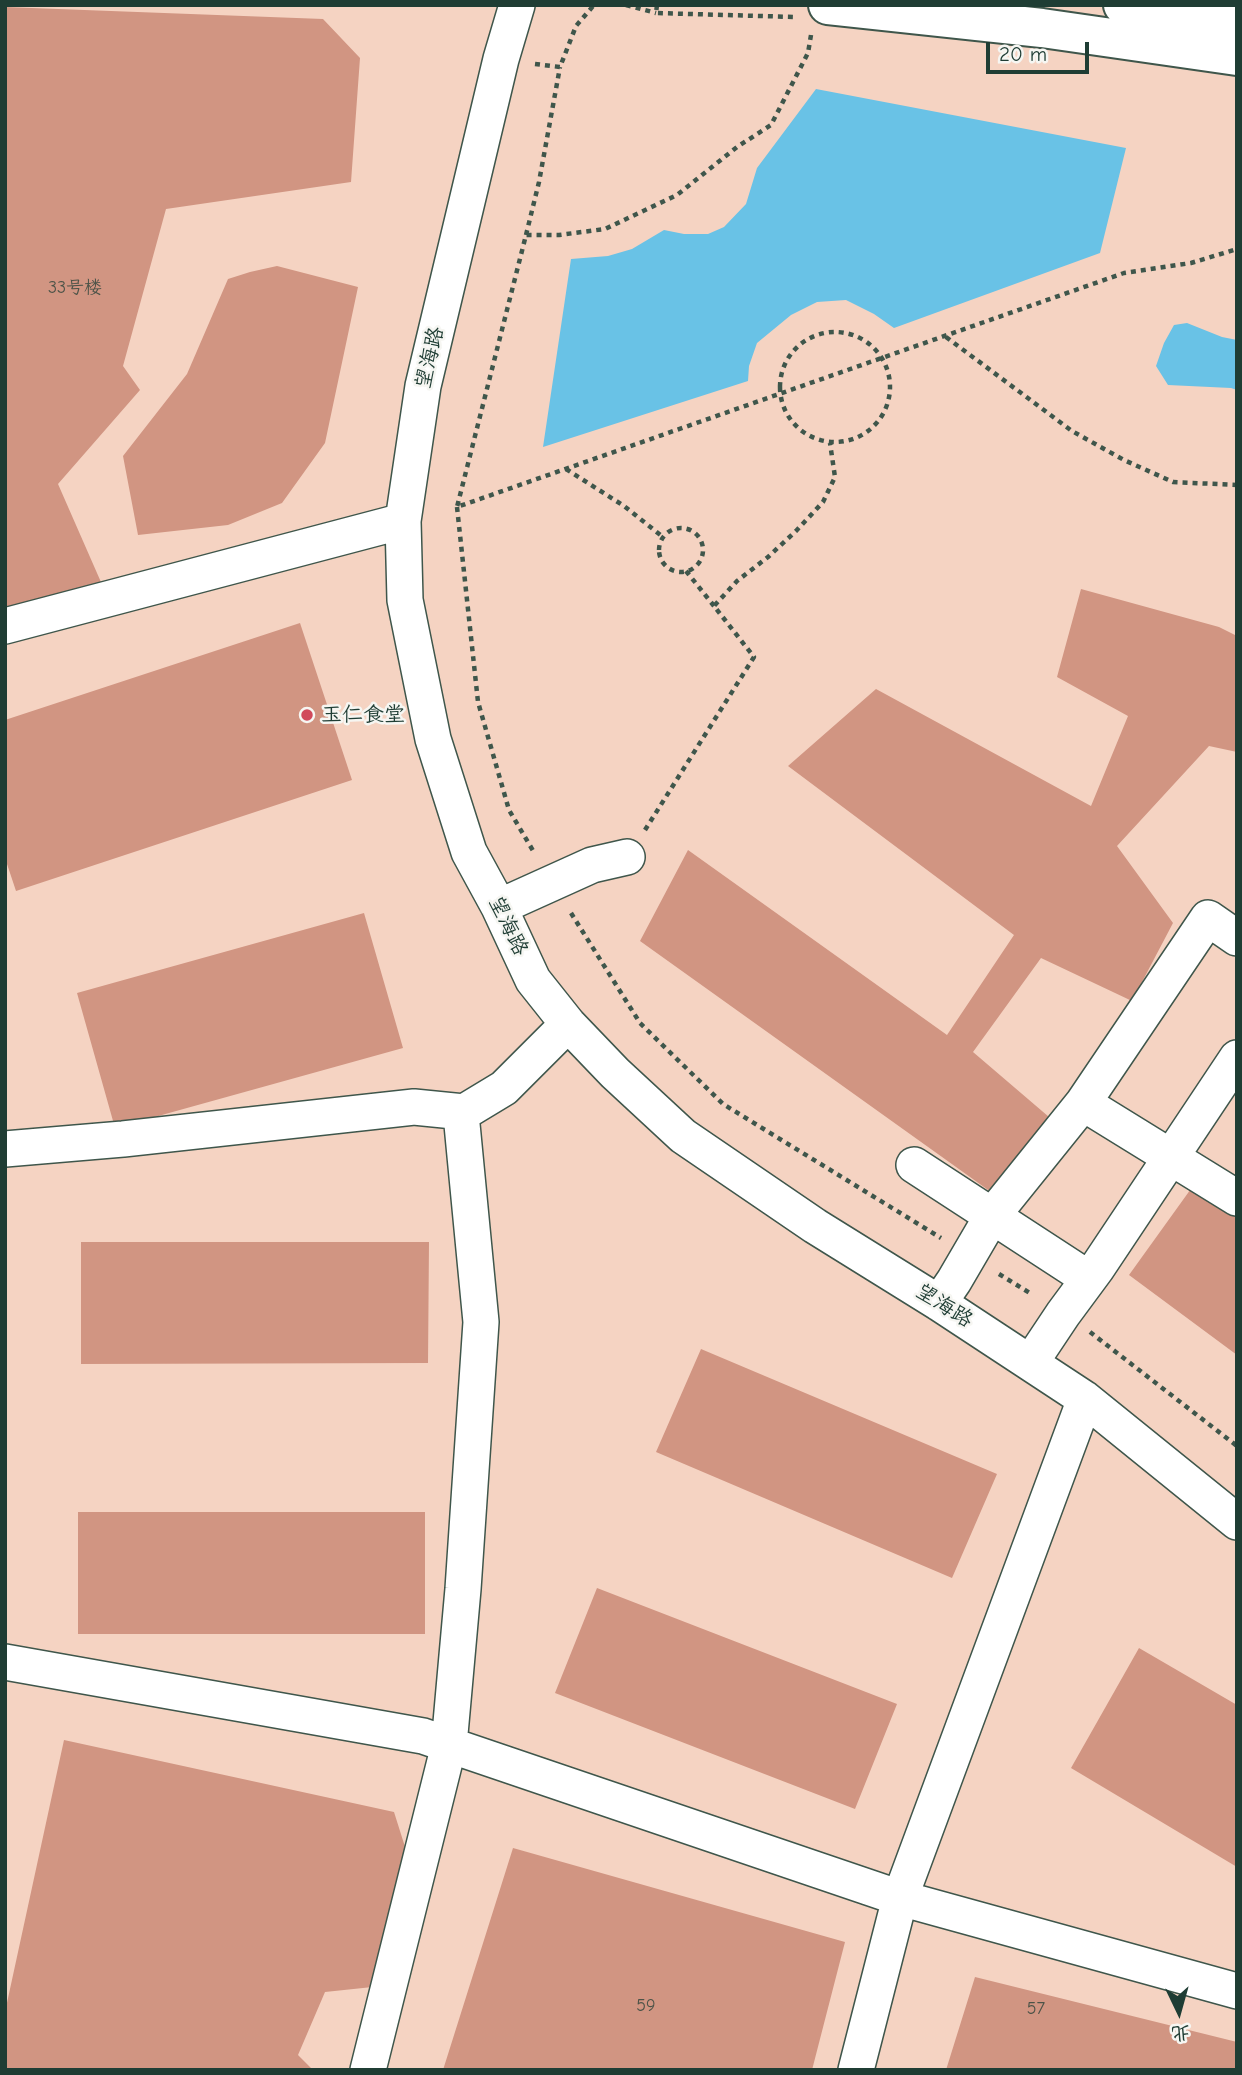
<!DOCTYPE html>
<meta charset="utf-8">
<style>
body{margin:0}
#map{position:relative;width:1242px;height:2075px;overflow:hidden;background:#f2e4cc;font-family:"Comic Neue","LXGW WenKai TC",sans-serif}
canvas{display:block}
.frame{position:absolute;inset:0;border:7px solid #1f3d34;pointer-events:none}
.north{position:absolute;left:1144px;top:1977px;width:70px;height:70px;-webkit-text-stroke:5px #f6f6f2;paint-order:stroke;rotate:175deg;font-size:19px;font-weight:700;line-height:28px;text-align:center;color:#1f3d34}
.north::after{content:'';display:block;margin:auto;width:24px;height:32px;background:#1f3d34;clip-path:polygon(50% 0,100% 100%,50% 72%,0 100%)}
.scale{position:absolute;left:986px;top:42px;width:103px;height:32px;box-sizing:border-box;border:4px solid #1f3d34;border-top:0;padding-left:9px;font-size:21px;line-height:24px;white-space:nowrap;color:#1f3d34;-webkit-text-stroke:5px #f6f6f2;paint-order:stroke}
</style>
<div id="map">
<canvas width="1242" height="2075"></canvas>
<div class="frame"></div>
<div class="north">北</div>
<div class="scale">20 m</div>
</div>
<script>
const ctx = document.querySelector('canvas').getContext('2d');
ctx.lineJoin = 'round';
function paint(path, color) { ctx.fillStyle = color; ctx.fill(path, 'evenodd'); }
const toPath = rows => new Path2D(rows.map(r => 'M' + r).join(''));
function trace(path, color, width, dash) { ctx.strokeStyle = color; ctx.lineWidth = width; ctx.lineCap = dash ? 'butt' : 'round'; ctx.setLineDash(dash || []); ctx.stroke(path); }
function drawText(font, color, halo, rows, align = 'center') {
  ctx.font = font + ' "Comic Neue","LXGW WenKai TC",sans-serif'; ctx.lineWidth = 5; ctx.setLineDash([]); ctx.textBaseline = 'middle'; ctx.strokeStyle = halo; ctx.fillStyle = color; for (const [text, x, y, turn = 0] of rows) {
    ctx.save(); ctx.translate(x, y); ctx.rotate((+turn || 0) * Math.PI / 180); ctx.textAlign = isNaN(turn) ? turn : align; if (halo) ctx.strokeText(text, 0, 0); ctx.fillText(text, 0, 0); ctx.restore();
  }
}
paint(toPath([
 [5,5,1237,5,1237,2070,5,2070]
]), '#f5d3c2');
paint(toPath([
 [816,89,1126,148,1100,253,894,328,874,314,846,300,817,302,791,315,757,343,749,366,748,381,543,447,571,259,608,256,632,249,664,230,684,234,708,234,724,227,746,204,757,168],
 [1187,323,1222,337,1237,340,1237,390,1231,388,1168,385,1156,366,1164,343,1174,325]
]), '#69c2e6');
paint(toPath([
 [5,7,323,19,360,58,351,182,166,209,123,366,140,390,58,484,104,589,5,620],
 [277,266,358,287,325,443,282,503,228,525,138,535,123,456,187,374,228,279,250,272],
 [1081,589,1219,627,1237,636,1237,752,1209,746,1117,846,1173,923,1132,1001,1041,958,973,1052,1049,1117,991,1192,640,941,688,850,947,1035,1014,935,788,766,876,689,1091,806,1128,716,1057,677],
 [300,623,352,780,16,891,5,858,5,720],
 [364,913,403,1048,115,1128,77,993],
 [1193,1186,1237,1215,1237,1355,1129,1275],
 [81,1242,429,1242,428,1363,81,1364],
 [701,1349,997,1474,952,1578,656,1452],
 [78,1512,425,1512,425,1634,78,1634],
 [597,1588,897,1704,855,1809,555,1693],
 [1139,1648,1237,1705,1237,1867,1071,1768],
 [64,1740,394,1812,412,1869,382,1986,325,1992,298,2055,313,2070,5,2070,5,2012],
 [513,1848,845,1942,812,2070,443,2070],
 [975,1977,1237,2042,1237,2070,946,2070]
]), '#d19582');
const minor = toPath([
 [517,5,501,59,423,386,403,521,405,600,433,739,469,852,499,907,533,980,568,1024,615,1073,683,1136,815,1226,939,1303,1085,1399,1237,1522],
 [5,626,403,521],
 [499,907,592,865,627,857],
 [1237,938,1208,918,1083,1103,1237,1198],
 [5,1149,123,1139,414,1107,464,1112],
 [914,1165,1089,1279],
 [939,1303,954,1281,992,1216,1083,1103],
 [1031,1362,1063,1314,1097,1268,1237,1058],
 [5,1662,423,1736,900,1898,1237,1991],
 [368,2070,449,1745,463,1589,481,1322,461,1114,504,1088,568,1024],
 [856,2070,900,1898,1085,1399]
]);
const tertiary = toPath([
 [828,5,1042,28,1237,56],
 [1123,5,1237,21]
]);
trace(minor, '#3f564b', 38);
trace(tertiary, '#3f564b', 42);
trace(toPath([
 [626,5,656,13],
 [657,5,656,13,795,17],
 [811,35,808,53,771,125,737,147,677,195,605,229,559,235,526,235,457,507,1124,273,1191,263,1237,249],
 [535,64,560,67,576,26,594,5],
 [526,235,539,182,560,67],
 '780 387a55 55 0 1 1 110 0a55 55 0 1 1-110 0Z',
 [946,337,1072,431,1124,460,1173,482,1237,485],
 [566,469,624,506,663,537],
 [457,507,478,702,509,810,535,854],
 '659 550a22 22 0 1 1 44 0a22 22 0 1 1-44 0Z',
 [686,571,714,606],
 [645,830,754,657,714,606,737,581,768,557,796,531,823,502,835,477,830,443],
 [571,913,640,1023,723,1104,941,1238],
 [999,1274,1033,1295],
 [1090,1332,1237,1446]
]), '#3f564b', 4.5, [5, 5]);
trace(minor, '#fff', 35);
trace(tertiary, '#fff', 38);
for (const [x, y, r, color] of [
 [307,715,7,"#d1495b"]
]) { const dot = new Path2D(); dot.arc(x, y, r, 0, 2 * Math.PI); ctx.fillStyle = color; ctx.fill(dot); trace(dot, '#f6f6f2', 2.5); }
drawText('18px', '#4c5348', null, [
 ["33号楼",75,288],
 ["59",646,2006],
 ["57",1036,2009]
]);
drawText('21px', '#1f3d34', '#f6f6f2', [
 ["望海路",430,358,-77],
 ["望海路",508,926,64],
 ["望海路",944,1306,32]
]);
drawText('21px', '#1f3d34', '#f6f6f2', [
 ["玉仁食堂",321,715]
], 'left');
</script>
